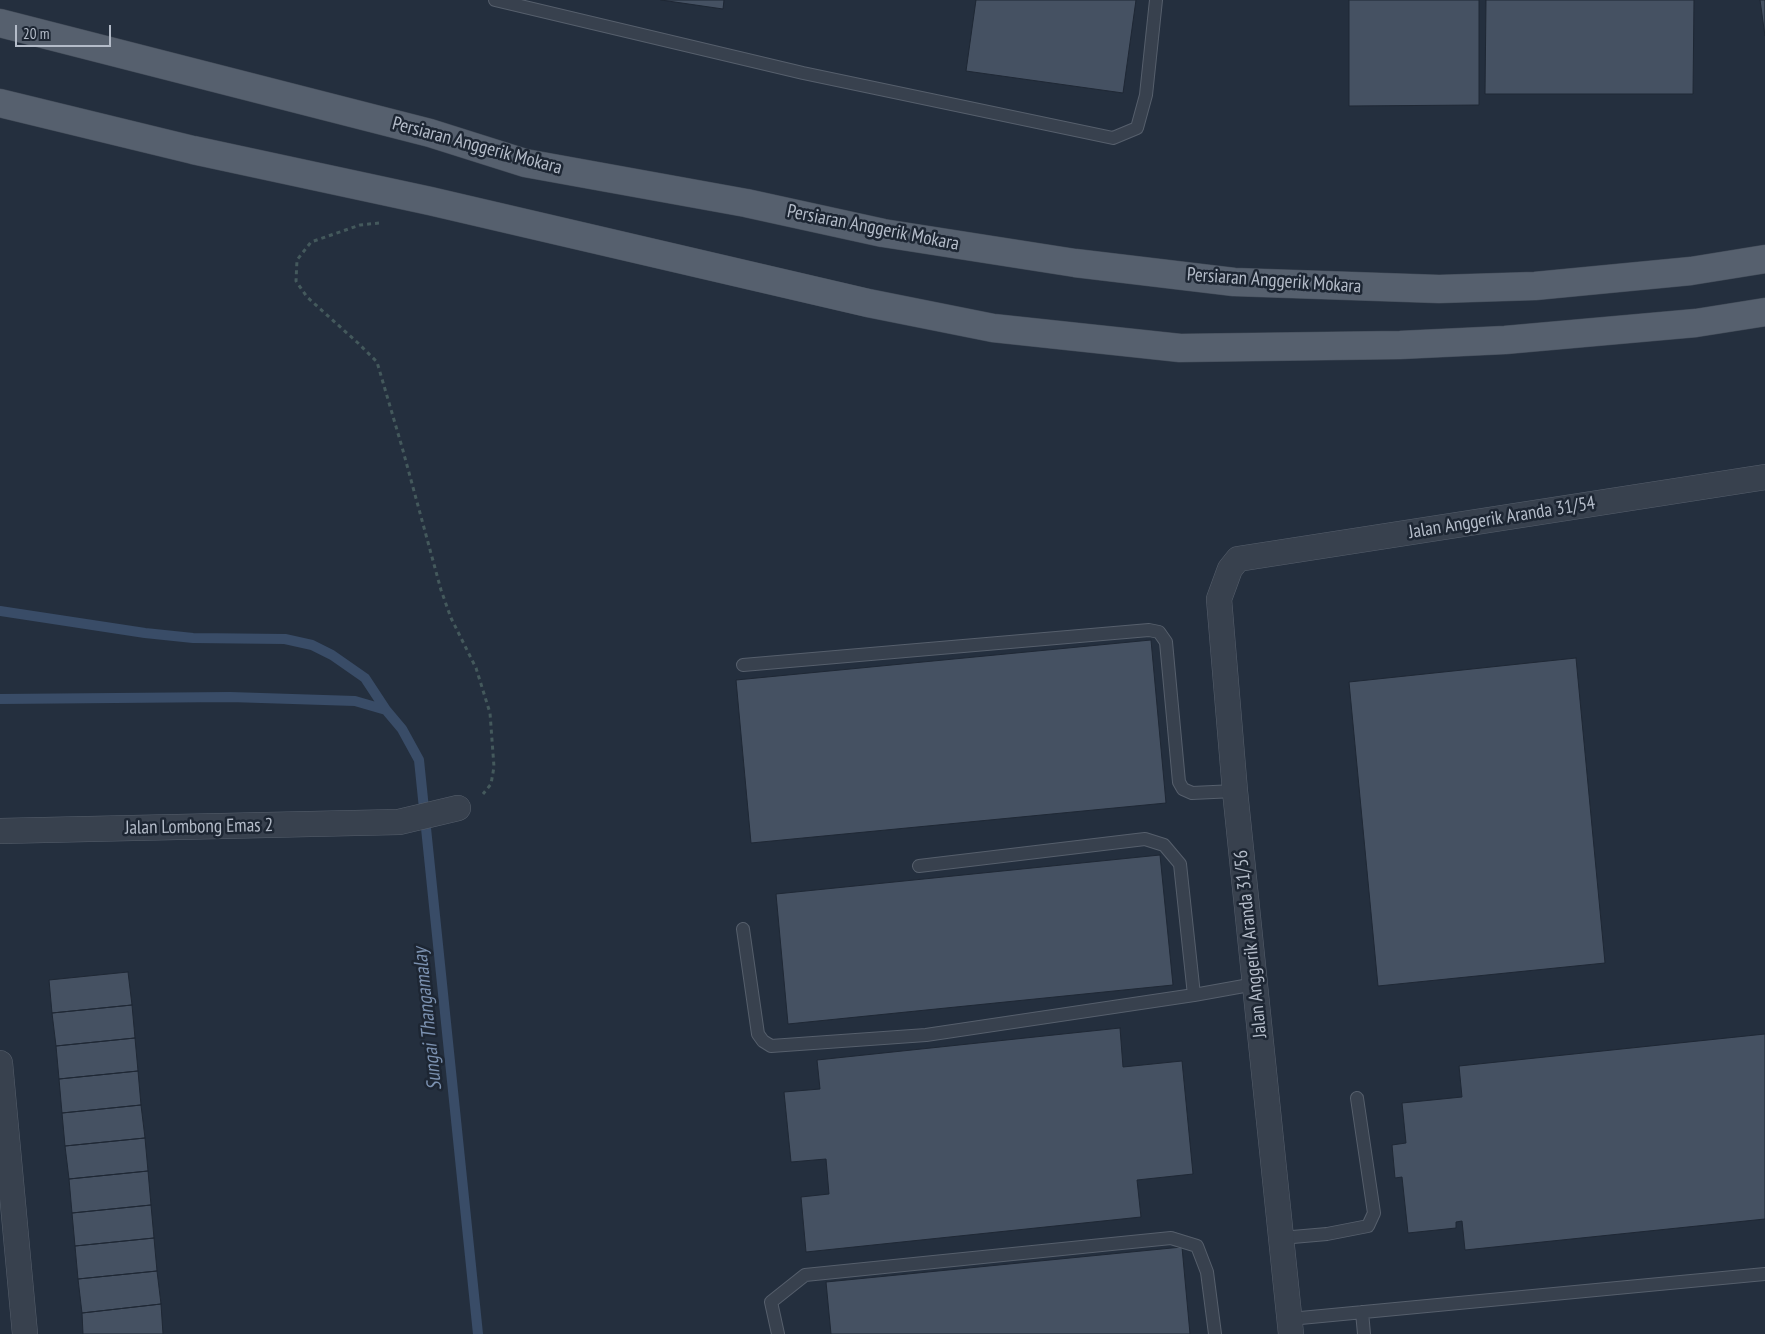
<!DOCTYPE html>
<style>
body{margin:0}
#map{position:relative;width:1765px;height:1334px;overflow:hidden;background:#242f3e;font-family:"PT Sans Narrow",sans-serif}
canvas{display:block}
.scale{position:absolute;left:15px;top:25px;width:96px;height:22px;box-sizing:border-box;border:2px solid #b4bcc9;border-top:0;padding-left:6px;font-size:15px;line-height:18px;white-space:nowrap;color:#b4bcc9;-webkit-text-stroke:4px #1d2633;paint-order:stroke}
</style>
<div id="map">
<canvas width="1765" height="1334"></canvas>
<div class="scale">20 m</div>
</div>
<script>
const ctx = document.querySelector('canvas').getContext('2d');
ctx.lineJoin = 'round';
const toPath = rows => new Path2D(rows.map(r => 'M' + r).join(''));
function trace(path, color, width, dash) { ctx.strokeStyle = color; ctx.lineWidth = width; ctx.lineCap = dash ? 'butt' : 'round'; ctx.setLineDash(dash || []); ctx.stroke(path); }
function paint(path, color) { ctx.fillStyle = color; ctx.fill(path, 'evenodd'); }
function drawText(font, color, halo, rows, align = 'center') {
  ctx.font = font + ' "PT Sans Narrow",sans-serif'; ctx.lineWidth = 5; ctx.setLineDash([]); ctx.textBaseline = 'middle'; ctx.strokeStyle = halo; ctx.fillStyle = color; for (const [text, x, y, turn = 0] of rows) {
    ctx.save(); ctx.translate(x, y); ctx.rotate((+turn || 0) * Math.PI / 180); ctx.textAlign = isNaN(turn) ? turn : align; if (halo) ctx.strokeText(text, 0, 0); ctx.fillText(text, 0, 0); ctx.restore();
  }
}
trace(toPath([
 [0,611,145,633,193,638,285,639,312,645,332,655,365,678,386,710,402,729,419,760,478,1334],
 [0,699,230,697,355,701,386,710]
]), '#394c67', 10);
const building = toPath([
 [661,0,724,0,723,9,661,0],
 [976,0,1136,0,1123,93,966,71,976,0],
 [1349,0,1479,0,1479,105,1349,106,1349,0],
 [1486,0,1694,0,1693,94,1485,94,1486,0],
 [1760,0,1765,0,1765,36,1760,0],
 [1151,640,1166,803,751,843,736,680,1151,640],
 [1576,658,1605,963,1378,986,1349,682,1576,658],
 [1160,855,1173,985,788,1024,776,894,1160,855],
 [128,972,132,1005,52,1013,49,980,128,972],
 [132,1005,135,1038,56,1046,52,1013,132,1005],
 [1120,1028,1123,1067,1182,1061,1193,1174,1137,1180,1141,1217,806,1252,801,1197,829,1194,826,1159,791,1162,784,1092,820,1089,817,1060,1120,1028],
 [1765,1034,1765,1219,1465,1250,1462,1221,1456,1222,1456,1228,1408,1233,1402,1177,1395,1178,1392,1145,1406,1143,1402,1103,1462,1097,1459,1066,1765,1034],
 [135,1038,138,1071,59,1079,56,1046,135,1038],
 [138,1071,141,1105,62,1113,59,1079,138,1071],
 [141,1105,145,1138,65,1146,62,1113,141,1105],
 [145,1138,148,1171,69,1179,65,1146,145,1138],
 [148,1171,151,1205,72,1213,69,1179,148,1171],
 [151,1205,154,1238,75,1246,72,1213,151,1205],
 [154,1238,157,1271,78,1279,75,1246,154,1238],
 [1182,1247,1190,1334,831,1334,826,1282,1182,1247],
 [157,1271,161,1304,82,1313,78,1279,157,1271],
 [161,1304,163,1334,83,1334,82,1313,161,1304]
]);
paint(building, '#455162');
trace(building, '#1f2835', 1);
const service = toPath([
 [495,0,803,73,1113,138,1137,128,1146,95,1156,0],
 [743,665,1149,630,1159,632,1166,642,1179,782,1183,789,1192,793,1235,791],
 [743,929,758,1034,763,1041,771,1046,926,1035,1194,995,1180,864,1164,845,1145,839,919,866],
 [1194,995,1255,984],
 [1281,1238,1327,1234,1368,1226,1374,1213,1357,1098],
 [1362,1312,1364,1334],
 [1290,1319,1765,1274],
 [778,1334,771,1302,805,1275,1171,1238,1197,1246,1207,1272,1215,1334]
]);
const minor = toPath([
 [0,831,399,822,458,808],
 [0,1063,25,1334],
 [1291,1334,1235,791,1219,599,1230,569,1238,559,1765,477]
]);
const primary = toPath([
 [0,23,430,133,525,163,746,203,883,233,1075,263,1234,282,1439,289,1535,286,1691,271,1765,259],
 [0,103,193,150,430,201,868,303,993,328,1180,348,1400,345,1505,340,1696,323,1765,312]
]);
trace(service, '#565f6c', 14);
trace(minor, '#565f6c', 26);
trace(primary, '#414a57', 29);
trace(toPath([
 [379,223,360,225,311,242,297,260,296,281,307,297,358,343,377,362,402,447,441,590,451,618,476,668,490,713,494,767,491,784,483,794]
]), '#44595c', 3, [4, 4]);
trace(service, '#38414e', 12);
trace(minor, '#38414e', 25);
trace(primary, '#56606e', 28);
drawText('19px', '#b4bcc9', '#1d2633', [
 ["Persiaran Anggerik Mokara",477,146,15],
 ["Persiaran Anggerik Mokara",873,228,11],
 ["Persiaran Anggerik Mokara",1274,281,4],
 ["Jalan Anggerik Aranda 31/54",1502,518,-9],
 ["Jalan Lombong Emas 2",199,827,-1],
 ["Jalan Anggerik Aranda 31/56",1251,944,-96]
]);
drawText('italic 20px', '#7c92b1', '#1d2633', [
 ["Sungai Thangamalay",428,1019,-96]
]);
</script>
